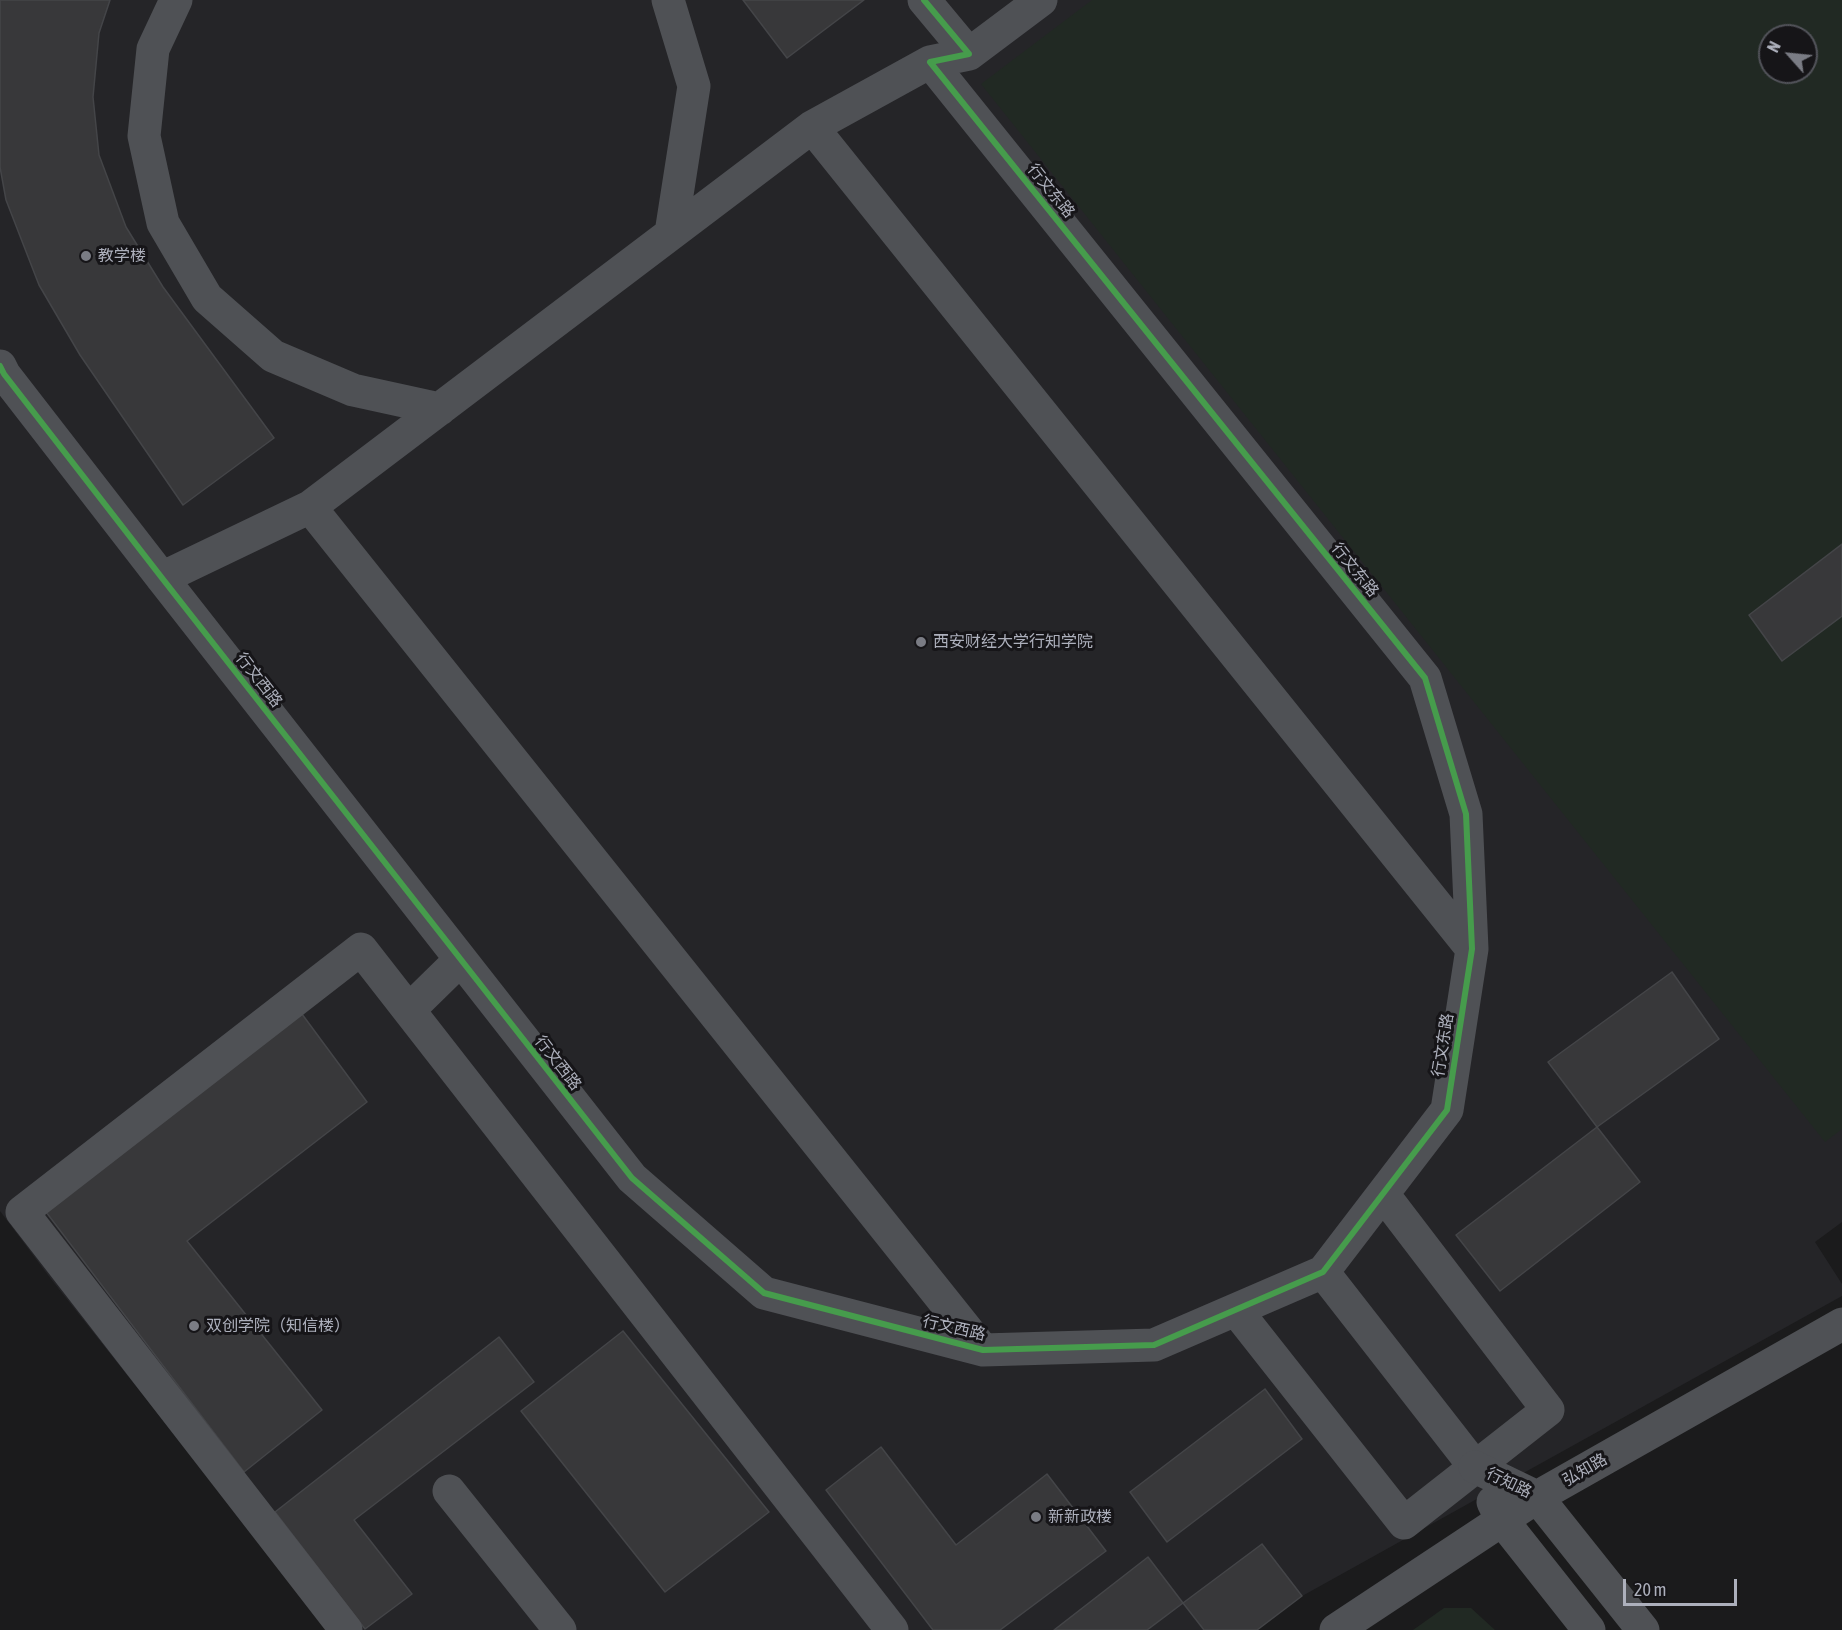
<!DOCTYPE html>
<meta charset="utf-8">
<style>
body{margin:0}
#map{position:relative;width:1842px;height:1630px;overflow:hidden;background:#1b1b1c;font-family:"Asap Condensed",sans-serif}
canvas{display:block}
.north{position:absolute;left:1758px;top:24px;width:60px;height:60px;box-sizing:border-box;background:#161518;border:2px solid #52535a;border-radius:50%;rotate:297deg;font-size:16px;font-weight:700;line-height:24px;text-align:center;color:#adb0bc}
.north::after{content:'';display:block;margin:auto;width:21px;height:27px;background:#7a7c84;clip-path:polygon(50% 0,100% 100%,50% 72%,0 100%)}
.scale{position:absolute;left:1623px;top:1579px;width:114px;height:27px;box-sizing:border-box;border:3px solid #adb0bc;border-top:0;padding-left:8px;font-size:18px;line-height:21px;white-space:nowrap;color:#adb0bc;-webkit-text-stroke:4px #161518;paint-order:stroke}
</style>
<div id="map">
<canvas width="1842" height="1630"></canvas>
<div class="north">N</div>
<div class="scale">20 m</div>
</div>
<script>
const ctx = document.querySelector('canvas').getContext('2d');
ctx.lineJoin = 'round';
function paint(path, color) { ctx.fillStyle = color; ctx.fill(path, 'evenodd'); }
const toPath = rows => new Path2D(rows.map(r => 'M' + r).join(''));
function trace(path, color, width, dash) { ctx.strokeStyle = color; ctx.lineWidth = width; ctx.lineCap = dash ? 'butt' : 'round'; ctx.setLineDash(dash || []); ctx.stroke(path); }
function drawText(font, color, halo, rows, align = 'center') {
  ctx.font = font + ' "Asap Condensed","Noto Sans SC",sans-serif'; ctx.lineWidth = 6; ctx.setLineDash([]); ctx.textBaseline = 'middle'; ctx.strokeStyle = halo; ctx.fillStyle = color; for (const [text, x, y, turn = 0] of rows) {
    ctx.save(); ctx.translate(x, y); ctx.rotate((+turn || 0) * Math.PI / 180); ctx.textAlign = isNaN(turn) ? turn : align; if (halo) ctx.strokeText(text, 0, 0); ctx.fillText(text, 0, 0); ctx.restore();
  }
}
paint(toPath([
 [0,0,1842,0,1842,1222,1815,1242,1842,1284,1842,1296,1241,1630,329,1630,51,1279,0,1211],
 [1770,36,1806,36,1806,72,1770,72]
]), '#252528');
paint(toPath([
 [1092,0,1842,0,1842,1129,1825,1142,981,84],
 [1770,36,1806,36,1806,72,1770,72],
 [1444,1608,1471,1608,1495,1630,1413,1630]
]), '#212923');
const building = toPath([
 [0,0,110,0,99,33,93,97,99,155,126,227,163,287,274,438,183,505,80,355,39,285,6,200,0,167,0,0],
 [743,0,864,0,787,58,743,0],
 [1842,544,1842,616,1782,661,1749,615,1842,544],
 [1672,972,1719,1039,1597,1127,1548,1062,1672,972],
 [299,1010,367,1102,187,1241,322,1410,244,1472,43,1208,299,1010],
 [1597,1127,1640,1182,1500,1291,1456,1235,1597,1127],
 [623,1331,769,1512,665,1592,521,1411,623,1331],
 [499,1337,534,1382,354,1520,412,1594,365,1629,275,1512,499,1337],
 [1265,1389,1302,1439,1167,1542,1130,1492,1265,1389],
 [881,1447,956,1545,1047,1474,1106,1551,1000,1630,933,1630,826,1490,881,1447],
 [1262,1544,1302,1596,1257,1630,1204,1630,1183,1603,1262,1544],
 [1148,1557,1183,1603,1147,1630,1054,1630,1148,1557]
]);
paint(building, '#38383a');
trace(building, '#444548', 1.5);
trace(toPath([
 [176,0,153,49,144,136,163,223,207,298,273,356,353,390,440,409],
 [668,0,694,86,671,233],
 [969,54,1041,0],
 [812,127,1472,949],
 [0,366,4,374,162,578,632,1178,764,1293,983,1350,1154,1345,1323,1272,1447,1110,1472,949,1466,814,1425,678,930,62,969,54,924,0],
 [310,507,983,1350],
 [162,578,310,507,812,127,930,62],
 [410,1009,460,960],
 [1323,1272,1475,1467],
 [1236,1310,1404,1523,1548,1410,1383,1194],
 [449,1491,560,1630],
 [346,1630,22,1212,361,949,892,1630]
]), '#4f5155', 33);
trace(toPath([
 [1475,1467,1537,1497,1643,1630],
 [1493,1502,1502,1520,1589,1630],
 [1336,1630,1537,1497,1842,1324]
]), '#4f5155', 33);
trace(toPath([
 [0,366,4,374,162,578,632,1178,764,1293,983,1350,1154,1345,1323,1272,1447,1110,1472,949,1466,814,1425,678,930,62,969,54,924,0]
]), '#469c4c', 6);
for (const [x, y, r, color] of [
 [86,256,6,"#7a7c84"],
 [921,642,6,"#7a7c84"],
 [194,1326,6,"#7a7c84"],
 [1036,1517,6,"#7a7c84"]
]) { const dot = new Path2D(); dot.arc(x, y, r, 0, 2 * Math.PI); ctx.fillStyle = color; ctx.fill(dot); trace(dot, '#161518', 2); }
drawText('16px', '#adb0bc', '#161518', [
 ["行文东路",1051,191,51],
 ["行文东路",1355,570,51],
 ["行文西路",259,680,52],
 ["行文东路",1443,1045,-81],
 ["行文西路",558,1063,52],
 ["行文西路",954,1328,13],
 ["弘知路",1585,1470,-30],
 ["行知路",1509,1483,26]
]);
drawText('16px', '#adb0bc', '#161518', [
 ["教学楼",98,256],
 ["西安财经大学行知学院",933,642],
 ["双创学院（知信楼）",206,1326],
 ["新新政楼",1048,1517]
], 'left');
</script>
